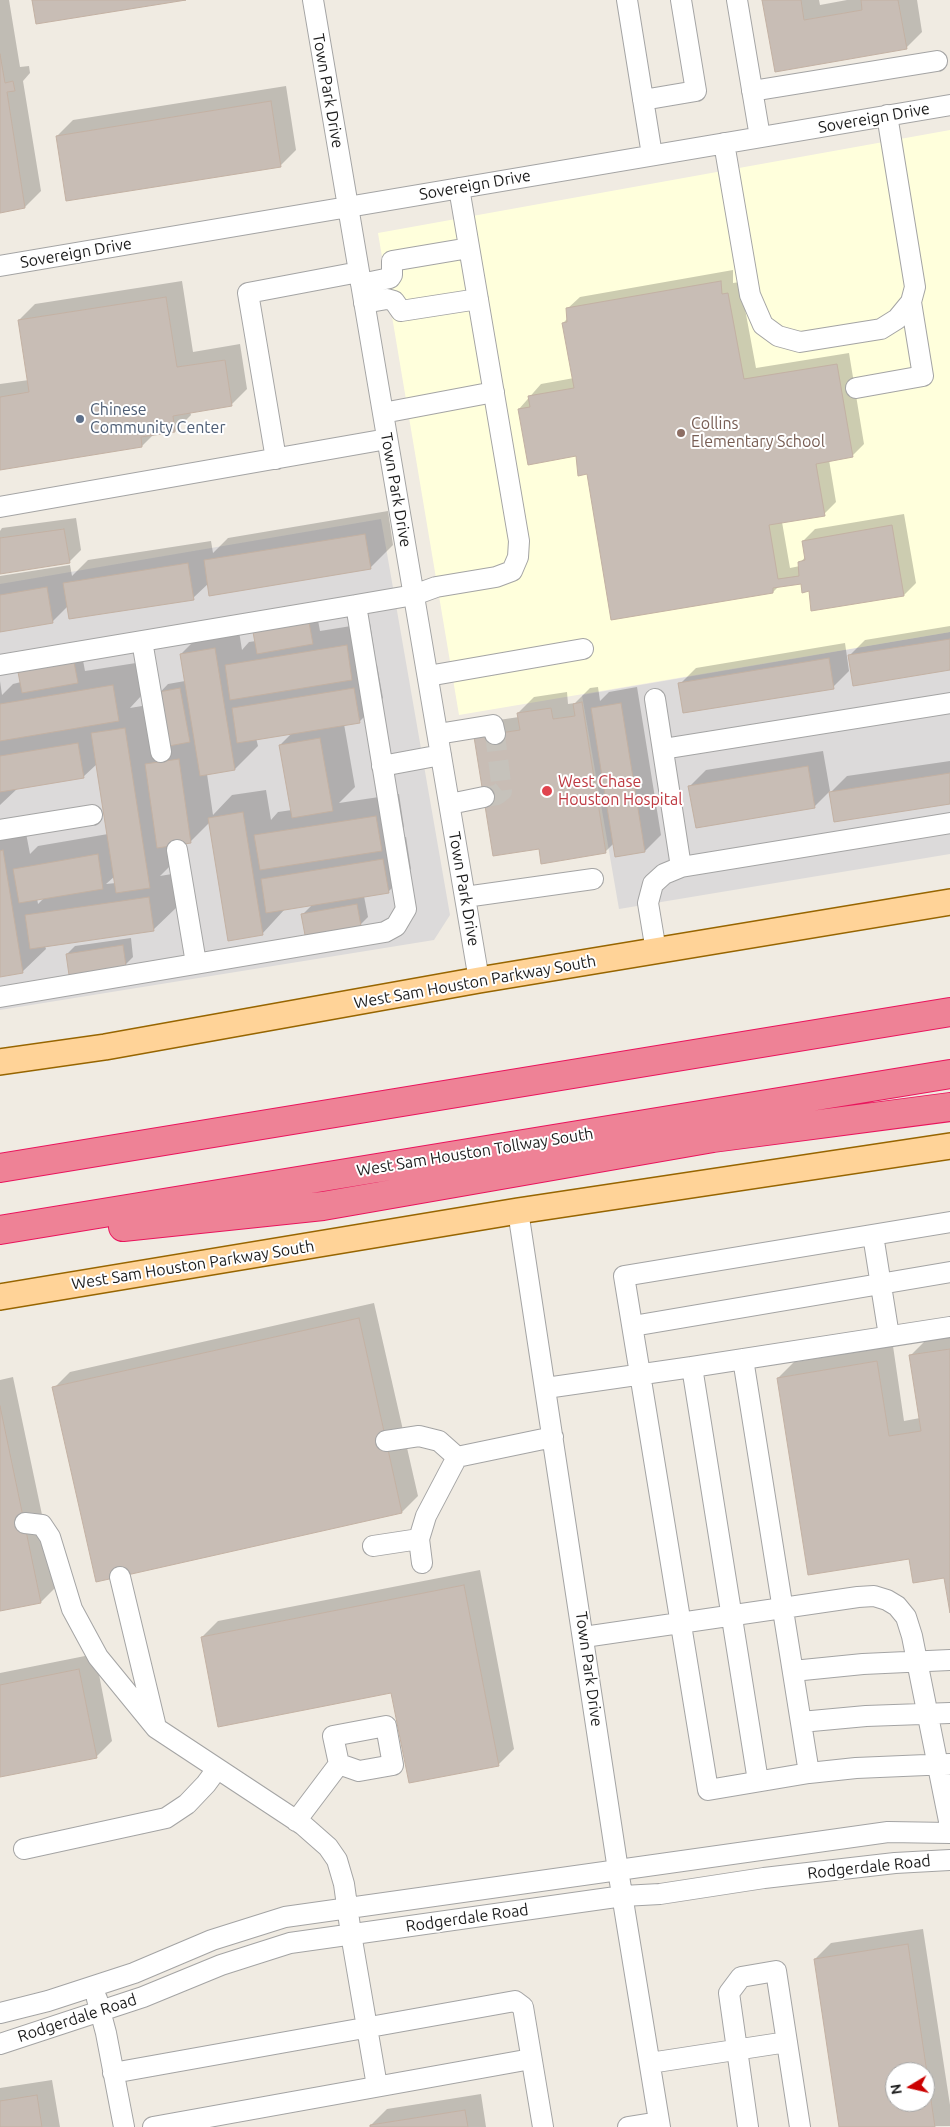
<!DOCTYPE html>
<style>
body{margin:0}
#map{position:relative;width:950px;height:2127px;overflow:hidden;background:#f0ebe2;font-family:Ubuntu,sans-serif}
canvas{display:block}
.north{position:absolute;left:885px;top:2062px;width:50px;height:50px;box-sizing:border-box;background:#fff;border:1px solid #a5a5a5;border-radius:50%;rotate:261deg;font-size:14px;font-weight:700;line-height:20px;text-align:center;color:#1d1d1d}
.north::after{content:'';display:block;margin:auto;width:18px;height:22px;background:#cb0100;clip-path:polygon(50% 0,100% 100%,50% 72%,0 100%)}
</style>
<div id="map">
<canvas width="950" height="2127"></canvas>
<div class="north">N</div>
</div>
<script>
const ctx = document.querySelector('canvas').getContext('2d');
ctx.lineJoin = 'round';
function paint(path, color) { ctx.fillStyle = color; ctx.fill(path, 'evenodd'); }
const toPath = rows => new Path2D(rows.map(r => 'M' + r).join(''));
function trace(path, color, width, dash) { ctx.strokeStyle = color; ctx.lineWidth = width; ctx.lineCap = dash ? 'butt' : 'round'; ctx.setLineDash(dash || []); ctx.stroke(path); }
function drawText(font, color, halo, rows, align = 'center') {
  ctx.font = font + ' Ubuntu,sans-serif'; ctx.lineWidth = 4; ctx.setLineDash([]); ctx.textBaseline = 'middle'; ctx.strokeStyle = halo; ctx.fillStyle = color; for (const [text, x, y, turn = 0] of rows) {
    ctx.save(); ctx.translate(x, y); ctx.rotate((+turn || 0) * Math.PI / 180); ctx.textAlign = isNaN(turn) ? turn : align; if (halo) ctx.strokeText(text, 0, 0); ctx.fillText(text, 0, 0); ctx.restore();
  }
}
paint(toPath([
 [381,519,450,915,434,940,0,1010,0,584],
 [950,632,950,854,619,909,582,695]
]), '#dcdada');
paint(toPath([
 [950,130,950,632,459,715,378,233]
]), '#ffffdc');
paint(toPath([
 [0,0,9,0,20,67,29,66,30,73,23,81,41,191,25,207,0,211],
 [763,0,819,0,820,5,847,0,917,0,922,32,906,48,776,70],
 [286,86,296,150,280,166,57,136,73,120],
 [733,270,733,283,740,282,756,368,849,353,864,444,852,456,829,460,836,502,824,514,782,522,790,568,800,566,800,563,806,556,803,541,815,529,904,514,916,583,904,595,810,589,802,583,779,586,773,592,588,472,577,455,519,409,541,384,574,378,563,323,568,318,567,309,580,297],
 [182,281,193,352,240,344,247,389,231,405,190,412,191,415,175,431,154,434,142,446,0,469,0,384,29,380,19,320,35,304],
 [388,511,393,545,370,568,209,583,193,598,68,606,52,622,0,631,0,576,70,565,72,576,88,560,211,541,213,553,228,538],
 [76,518,81,550,69,562,0,572,0,531,2,528],
 [317,615,320,631,370,623,375,656,363,668,377,665,383,698,360,721,344,724,355,787,339,803,399,794,404,827,392,839,406,837,411,869,388,892,364,896,368,917,360,925,303,914,312,905,285,909,262,934,210,822,190,842,170,845,173,863,160,876,172,874,177,907,153,930,45,946,46,949,22,972,0,976,0,832,25,828,30,854,38,846,108,834,97,764,83,777,18,788,0,805,0,681,2,695,13,684,21,682,82,655,85,671,136,663,141,696,130,708,148,705,168,684,185,681,181,654,204,631,238,625,242,650,249,642,256,641],
 [293,732,280,745,292,810,278,812,271,820,266,790,232,795,213,815,207,774,235,769,258,746,256,738],
 [115,876,116,883,106,884],
 [45,897,38,904,37,898],
 [950,626,950,669,849,656,865,640],
 [845,643,849,671,833,687,680,684,696,668],
 [598,687,600,701,609,692,637,687,661,835,645,851,614,843,605,852,540,848,492,721,519,717,518,713,534,697,567,692,568,704,575,703,590,688],
 [823,751,830,791,814,807,690,786,706,770],
 [950,761,950,803,831,792,847,776],
 [131,938,133,957,125,965,67,954,75,946],
 [374,1303,418,1496,402,1512,54,1388,70,1372],
 [950,1336,950,1605,945,1576,910,1557,778,1378,794,1362,893,1346,904,1421,920,1418,910,1356,926,1340],
 [13,1377,57,1586,41,1602,0,1610,0,1380],
 [480,1570,514,1749,498,1765,392,1692,202,1637,218,1621],
 [95,1654,112,1741,96,1757,0,1775,0,1673],
 [923,1929,950,2105,950,2126,841,2127,815,1959,831,1943],
 [895,2072,925,2072,925,2102,895,2102],
 [52,2080,60,2127,0,2127,0,2088],
 [481,2094,486,2127,371,2127,371,2125,387,2109]
]), '#0003');
const building = toPath([
 [32,0,186,0,36,24,32,0],
 [762,0,801,0,804,20,862,10,861,0,898,0,907,49,775,72,762,0],
 [0,54,5,83,13,81,15,91,7,92,25,208,0,213,0,54],
 [271,101,281,167,66,201,56,136,271,101],
 [721,281,722,294,728,293,744,379,837,364,853,457,816,464,825,516,769,525,778,579,799,576,798,562,805,560,802,541,892,525,904,596,811,611,809,591,802,593,801,584,773,588,773,593,611,620,587,474,578,476,576,456,528,465,518,409,530,407,528,396,574,388,562,323,567,322,566,308,721,281],
 [166,297,177,367,225,360,232,406,173,416,175,432,141,437,142,447,0,470,0,397,29,392,18,320,166,297],
 [64,529,70,563,0,574,0,538,64,529],
 [365,534,371,569,209,596,204,560,365,534],
 [188,563,194,600,69,619,63,583,188,563],
 [47,587,53,623,0,632,0,595,47,587],
 [309,622,313,644,257,654,253,632,309,622],
 [950,639,950,670,853,686,848,655,950,639],
 [347,645,352,680,230,700,225,665,347,645],
 [215,648,235,770,200,776,180,654,215,648],
 [829,658,834,689,683,713,678,683,829,658],
 [74,662,78,683,22,693,18,672,74,662],
 [113,685,119,721,0,741,0,704,113,685],
 [180,688,190,742,169,746,159,692,180,688],
 [354,688,360,723,237,743,232,708,354,688],
 [582,702,606,853,541,864,539,849,493,856,474,737,520,730,517,713,551,708,553,719,575,716,573,704,582,702],
 [621,703,645,852,615,857,591,708,621,703],
 [125,728,150,888,116,893,91,733,125,728],
 [320,738,333,811,292,818,279,745,320,738],
 [78,743,84,778,0,792,0,756,78,743],
 [179,759,191,843,157,848,145,764,179,759],
 [808,766,815,808,696,828,688,786,808,766],
 [950,773,950,804,834,822,829,792,950,773],
 [243,812,263,935,228,941,208,818,243,812],
 [376,816,382,851,260,870,254,835,376,816],
 [3,850,23,973,0,977,0,851,3,850],
 [98,854,103,889,19,903,13,869,98,854],
 [383,859,389,893,266,913,261,879,383,859],
 [149,897,154,931,30,949,25,915,149,897],
 [357,904,361,926,305,935,301,914,357,904],
 [123,945,126,966,69,975,66,954,123,945],
 [359,1318,402,1513,96,1582,52,1387,359,1318],
 [950,1349,950,1613,944,1578,913,1583,909,1559,808,1575,777,1378,877,1361,889,1436,921,1431,909,1355,950,1349],
 [0,1406,41,1603,0,1611,0,1406],
 [464,1585,499,1766,409,1783,391,1693,218,1727,201,1637,464,1585],
 [79,1669,97,1758,0,1777,0,1685,79,1669],
 [908,1944,935,2127,839,2127,814,1959,908,1944],
 [895,2072,925,2072,925,2102,895,2102,895,2072],
 [37,2095,42,2127,0,2127,0,2101,37,2095],
 [465,2110,468,2127,370,2127,370,2125,465,2110]
]);
paint(building, '#c8bdb5');
trace(building, '#c3b1a3', 1);
trace(toPath([
 [484,797,497,795,502,791,495,734]
]), '#c6c2bb', 20, [20, 10]);
const minor = toPath([
 [313,0,479,980],
 [627,0,652,155],
 [737,0,760,137],
 [752,91,937,61],
 [643,100,696,91,681,0],
 [724,143,750,295,763,325,778,336,800,342,881,329,897,319,911,302,915,287,887,115],
 [0,266,950,105],
 [361,284,390,278,392,275,392,261,469,248],
 [364,303,387,299,394,301,401,311,478,299],
 [856,388,923,376,911,302],
 [383,413,494,392],
 [276,459,248,293,359,272],
 [0,507,387,439],
 [356,605,414,595,436,587,496,577,512,571,518,557,519,541,459,188],
 [142,641,161,752],
 [0,665,356,605,406,909,396,926,385,932,0,997],
 [428,676,583,649],
 [655,699,681,867],
 [438,734,493,725,495,734],
 [663,749,950,703],
 [382,766,441,755],
 [450,804,484,797],
 [0,830,92,815],
 [177,850,196,963],
 [465,897,593,879],
 [656,951,648,903,653,884,664,874,681,867,950,823],
 [518,1211,618,1870,660,2127],
 [950,1222,624,1276,708,1790,809,1773,856,1768,950,1764],
 [873,1235,889,1336],
 [633,1326,950,1272],
 [743,1359,809,1773],
 [692,1367,758,1781],
 [546,1388,692,1367,950,1327],
 [386,1441,419,1436,439,1441,457,1457],
 [25,1523,42,1525,50,1537,72,1609,98,1657,156,1728,303,1825,328,1847,337,1860,344,1884,351,1934,377,2086],
 [373,1546,419,1539],
 [422,1563,419,1539,426,1516,457,1457,553,1437],
 [120,1577,155,1723],
 [584,1637,858,1597,874,1596,887,1600,897,1606,906,1617,912,1636,950,1826],
 [793,1671,863,1664,950,1660],
 [801,1722,866,1716,950,1713],
 [296,1821,339,1764,333,1736,386,1726,393,1765,359,1771,339,1764],
 [24,1849,166,1818,187,1804,206,1784,217,1769],
 [97,1999,106,2033,124,2127],
 [0,2013,48,2001,134,1973,212,1940,285,1917,888,1832,950,1833],
 [0,2044,143,1997,221,1965,290,1943,623,1896,660,1894,764,1878,895,1863,950,1860],
 [650,2063,787,2042],
 [113,2073,515,2001,523,2007,543,2127],
 [153,2127,531,2059],
 [628,2127,659,2122],
 [748,2127,729,1993,741,1977,776,1971,800,2127]
]);
const major = toPath([
 [0,1062,105,1047,479,980,950,902],
 [0,1297,518,1211,950,1146]
]);
const highway = toPath([
 [0,1168,950,1012],
 [123,1227,323,1206,713,1138,950,1107],
 [0,1230,950,1074]
]);
trace(minor, '#a4a4a4', 22);
trace(major, '#976500', 28);
trace(highway, '#e9145c', 30);
trace(minor, '#fff', 20);
trace(major, '#ffd398', 25);
trace(highway, '#ee8296', 28);
for (const [x, y, r, color] of [
 [80,419,5,"#5c6f8a"],
 [681,433,5,"#8d6e63"],
 [547,791,6,"#e0444e"]
]) { const dot = new Path2D(); dot.arc(x, y, r, 0, 2 * Math.PI); ctx.fillStyle = color; ctx.fill(dot); trace(dot, '#fff', 2); }
drawText('16px', '#1d1d1d', '#fff', [
 ["Town Park Drive",328,91,80],
 ["Sovereign Drive",874,118,-10],
 ["Sovereign Drive",475,185,-10],
 ["Sovereign Drive",76,253,-10],
 ["Town Park Drive",396,490,80],
 ["Town Park Drive",464,889,80],
 ["West Sam Houston Parkway South",475,982,-10],
 ["West Sam Houston Tollway South",475,1152,-9],
 ["West Sam Houston Parkway South",193,1265,-9],
 ["Town Park Drive",589,1669,82],
 ["Rodgerdale Road",869,1867,-6],
 ["Rodgerdale Road",467,1918,-8],
 ["Rodgerdale Road",77,2018,-18]
]);
drawText('16px', '#4e5e75', '#fff', [
 ["Chinese",90,410],
 ["Community Center",90,428]
], 'left');
drawText('16px', '#785e54', '#fff', [
 ["Collins",691,424],
 ["Elementary School",691,442]
], 'left');
drawText('16px', '#be3a42', '#fff', [
 ["West Chase",558,782],
 ["Houston Hospital",558,800]
], 'left');
</script>
